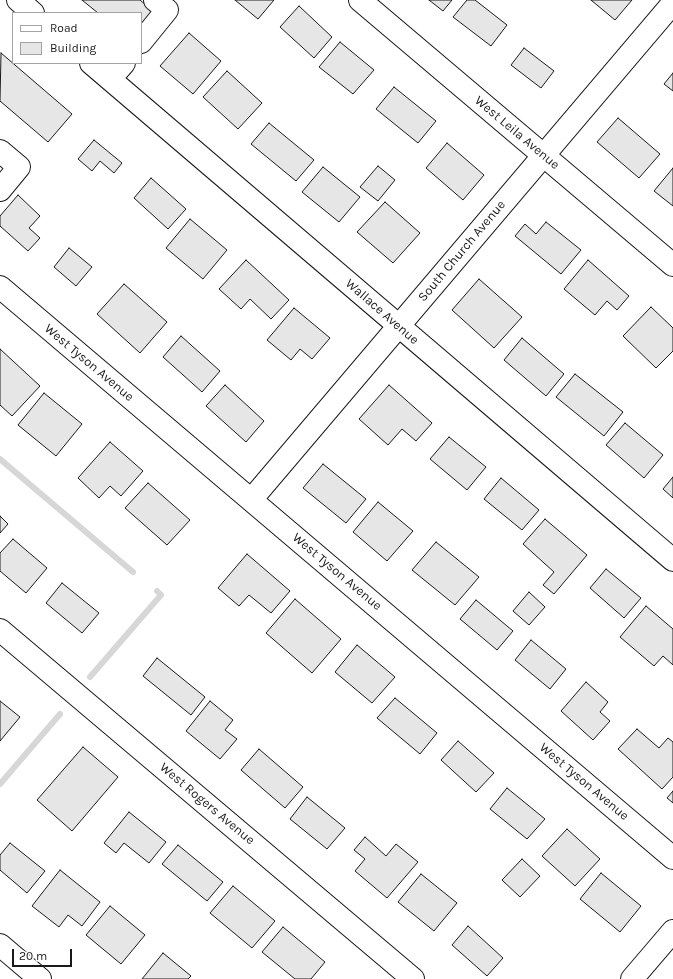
<!DOCTYPE html>
<style>
body{margin:0}
#map{position:relative;width:673px;height:979px;overflow:hidden;background:#fff;font-family:Karla,sans-serif}
canvas{display:block}
.legend{position:absolute;left:12px;top:12px;width:130px;height:52px;box-sizing:border-box;background:#fff;border:1px solid #a3a3a3;margin:0;padding:5px 7px;list-style:none;font-size:12px;color:#1a1a1a}
.legend li{display:flex;align-items:center;gap:8px;height:20px}
.legend b{width:20px;border:1px solid #a3a3a3}
.scale{position:absolute;left:12px;top:949px;width:60px;height:18px;box-sizing:border-box;border:2px solid #1a1a1a;border-top:0;padding-left:5px;font-size:12px;line-height:14px;white-space:nowrap;color:#1a1a1a;-webkit-text-stroke:3px #fff;paint-order:stroke}
</style>
<div id="map">
<canvas width="673" height="979"></canvas>
<ul class="legend">
<li><b style="height:5px;background:#fff"></b>Road</li>
<li><b style="height:11px;background:#e6e6e6"></b>Building</li>
</ul>
<div class="scale">20 m</div>
</div>
<script>
const ctx = document.querySelector('canvas').getContext('2d');
ctx.lineJoin = 'round';
const toPath = rows => new Path2D(rows.map(r => 'M' + r).join(''));
function trace(path, color, width, dash) { ctx.strokeStyle = color; ctx.lineWidth = width; ctx.lineCap = dash ? 'butt' : 'round'; ctx.setLineDash(dash || []); ctx.stroke(path); }
function paint(path, color) { ctx.fillStyle = color; ctx.fill(path, 'evenodd'); }
function drawText(font, color, halo, rows, align = 'center') {
  ctx.font = font + ' Karla,sans-serif'; ctx.lineWidth = 3; ctx.setLineDash([]); ctx.textBaseline = 'middle'; ctx.strokeStyle = halo; ctx.fillStyle = color; for (const [text, x, y, turn = 0] of rows) {
    ctx.save(); ctx.translate(x, y); ctx.rotate((+turn || 0) * Math.PI / 180); ctx.textAlign = isNaN(turn) ? turn : align; if (halo) ctx.strokeText(text, 0, 0); ctx.fillText(text, 0, 0); ctx.restore();
  }
}
trace(toPath([
 [0,459,133,572],
 [90,677,161,595,157,591],
 [0,784,60,714]
]), '#d7d7d7', 6);
const building = toPath([
 [82,0,140,0,155,13,141,29,141,13,98,13,82,0],
 [235,0,274,0,258,19,235,0],
 [429,0,452,0,443,11,429,0],
 [467,0,475,0,507,25,491,46,453,17,467,0],
 [591,0,632,0,615,20,591,0],
 [299,6,332,37,314,58,280,27,299,6],
 [189,33,221,61,193,94,160,66,189,33],
 [340,42,374,70,353,94,319,67,340,42],
 [524,48,554,71,541,88,511,65,524,48],
 [1,53,72,114,48,142,0,101,1,53],
 [227,71,262,103,238,129,203,97,227,71],
 [673,73,673,91,664,84,673,73],
 [394,87,436,121,418,143,376,109,394,87],
 [618,118,660,154,639,178,597,142,618,118],
 [269,123,314,160,296,181,251,144,269,123],
 [94,140,122,163,114,173,100,161,92,171,78,159,94,140],
 [447,143,484,175,463,200,426,168,447,143],
 [378,166,395,180,378,201,360,187,378,166],
 [323,167,360,197,339,222,302,192,323,167],
 [673,168,673,206,654,191,673,168],
 [151,178,186,209,168,229,134,198,151,178],
 [18,195,40,216,29,228,40,238,28,251,0,226,0,216,18,195],
 [385,202,420,233,393,263,357,232,385,202],
 [190,219,227,250,203,279,166,248,190,219],
 [546,222,581,250,561,274,515,236,525,224,536,234,546,222],
 [69,248,92,267,76,286,54,267,69,248],
 [246,260,289,300,271,319,250,299,241,309,219,289,246,260],
 [588,260,629,296,617,310,607,301,595,315,564,289,588,260],
 [479,279,522,317,494,348,452,310,479,279],
 [124,284,167,322,140,353,97,314,124,284],
 [651,307,673,328,673,351,656,368,623,336,651,307],
 [294,308,330,338,312,359,300,349,291,360,267,340,294,308],
 [181,336,220,371,202,392,163,357,181,336],
 [522,338,564,374,546,396,504,360,522,338],
 [0,349,40,386,12,416,0,405,0,349],
 [575,374,623,412,604,436,556,397,575,374],
 [225,385,264,421,246,442,206,406,225,385],
 [389,385,432,423,416,441,402,429,388,445,359,419,389,385],
 [44,393,82,424,56,456,18,425,44,393],
 [625,423,663,455,644,478,606,445,625,423],
 [449,437,486,467,467,490,430,459,449,437],
 [110,442,143,471,121,496,110,486,99,498,78,478,110,442],
 [323,464,366,499,346,523,303,488,323,464],
 [673,477,673,498,663,489,673,477],
 [501,478,539,510,522,530,484,499,501,478],
 [148,483,190,520,167,545,125,508,148,483],
 [378,502,413,531,387,561,353,532,378,502],
 [0,516,8,524,0,533,0,516],
 [545,519,587,555,554,594,543,585,554,572,523,544,545,519],
 [13,539,47,568,26,593,0,571,0,553,13,539],
 [436,542,479,577,455,605,412,570,436,542],
 [247,554,290,591,271,613,249,595,239,606,218,588,247,554],
 [606,569,641,598,624,618,590,588,606,569],
 [62,583,99,613,82,633,46,603,62,583],
 [529,592,545,607,529,625,513,611,529,592],
 [295,599,341,639,312,673,266,633,295,599],
 [476,600,513,631,497,650,460,619,476,600],
 [646,606,673,629,673,665,663,656,654,666,620,637,646,606],
 [531,640,566,669,550,689,515,660,531,640],
 [357,645,395,677,372,703,335,672,357,645],
 [157,658,205,697,191,715,143,676,157,658],
 [586,682,608,702,600,712,610,721,593,740,561,711,586,682],
 [395,698,437,733,420,754,377,718,395,698],
 [0,701,20,717,0,741,0,701],
 [210,701,233,720,225,730,237,739,220,759,186,731,210,701],
 [637,729,659,748,668,738,673,742,673,777,662,789,618,749,637,729],
 [458,741,494,773,476,792,441,760,458,741],
 [83,747,118,777,72,831,37,800,83,747],
 [259,749,303,787,285,808,241,770,259,749],
 [507,788,545,819,527,839,490,809,507,788],
 [673,791,673,803,667,798,673,791],
 [307,797,345,828,327,849,290,819,307,797],
 [129,812,166,842,149,863,124,843,116,853,104,843,129,812],
 [567,829,600,859,575,886,542,856,567,829],
 [365,837,386,856,396,844,418,862,387,898,355,871,365,859,354,850,365,837],
 [10,843,45,871,27,893,0,870,0,855,10,843],
 [178,845,223,882,207,901,162,864,178,845],
 [522,859,540,876,520,897,502,880,522,859],
 [60,870,100,902,82,926,68,915,59,927,32,906,60,870],
 [601,873,641,906,620,932,580,899,601,873],
 [421,874,457,903,434,931,398,902,421,874],
 [233,886,275,921,252,948,210,913,233,886],
 [110,906,145,935,121,964,86,935,110,906],
 [468,926,503,958,487,976,452,945,468,926],
 [283,927,325,962,311,979,295,979,262,952,283,927],
 [163,953,191,976,188,979,142,979,163,953]
]);
paint(building, '#e6e6e6');
trace(building, '#1a1a1a', 1);
const minor = toPath([
 [18,0,33,13],
 [360,0,673,265],
 [141,42,167,10,155,0],
 [91,63,673,560],
 [110,79,124,63],
 [0,151,19,167,0,190],
 [0,287,673,858],
 [251,500,673,3],
 [0,630,413,979],
 [0,945,40,979],
 [632,979,673,931]
]);
trace(minor, '#1a1a1a', 24);
trace(minor, '#fff', 22);
drawText('13px', '#1a1a1a', '#fff', [
 ["West Leila Avenue",517,133,40],
 ["South Church Avenue",462,251,-50],
 ["Wallace Avenue",382,312,41],
 ["West Tyson Avenue",89,363,40],
 ["West Tyson Avenue",337,572,40],
 ["West Tyson Avenue",584,782,40],
 ["West Rogers Avenue",207,804,40]
]);
</script>
